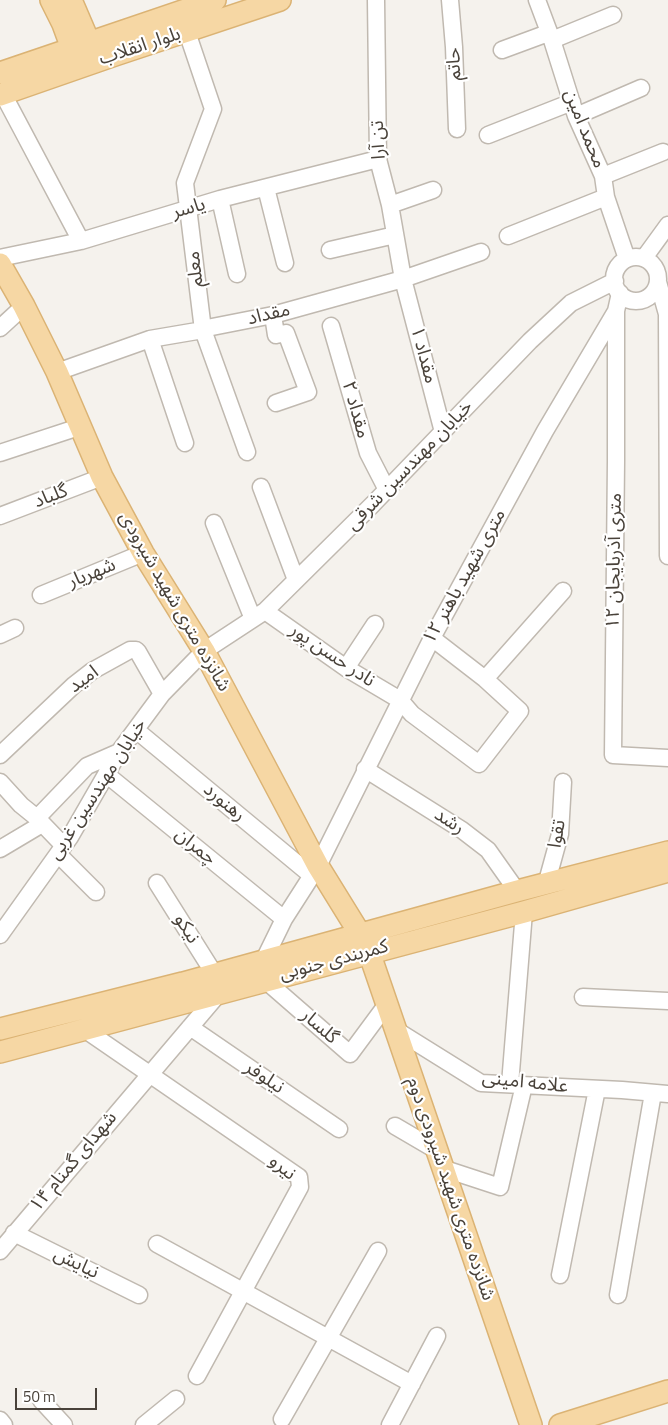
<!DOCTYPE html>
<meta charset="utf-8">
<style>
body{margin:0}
#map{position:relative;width:668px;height:1425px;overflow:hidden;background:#f5f2ed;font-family:"Titillium Web",sans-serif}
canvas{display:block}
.scale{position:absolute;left:15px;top:1388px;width:82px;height:22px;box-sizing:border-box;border:2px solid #49423a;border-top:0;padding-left:6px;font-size:15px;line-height:18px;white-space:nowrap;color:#49423a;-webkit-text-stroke:4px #fff;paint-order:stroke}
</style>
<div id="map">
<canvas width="668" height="1425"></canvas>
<div class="scale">50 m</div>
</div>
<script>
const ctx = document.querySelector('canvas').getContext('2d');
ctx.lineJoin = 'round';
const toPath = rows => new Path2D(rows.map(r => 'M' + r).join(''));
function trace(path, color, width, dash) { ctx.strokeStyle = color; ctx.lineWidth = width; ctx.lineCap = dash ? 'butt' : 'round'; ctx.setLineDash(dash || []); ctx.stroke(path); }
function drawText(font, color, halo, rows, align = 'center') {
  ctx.font = font + ' "Titillium Web","Noto Sans Arabic",sans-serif'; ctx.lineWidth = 4.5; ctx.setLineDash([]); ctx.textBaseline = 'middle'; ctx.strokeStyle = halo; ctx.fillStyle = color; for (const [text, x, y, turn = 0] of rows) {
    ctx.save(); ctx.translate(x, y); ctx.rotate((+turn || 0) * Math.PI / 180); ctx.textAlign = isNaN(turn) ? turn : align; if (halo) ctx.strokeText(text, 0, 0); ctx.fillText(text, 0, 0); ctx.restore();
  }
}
const minor = toPath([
 [376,0,378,159,390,205,403,279,443,432],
 [450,0,454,47,457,129],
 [537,0,552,40,576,116,603,176,606,197,627,259],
 [187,32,213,109,185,183,203,330,247,452],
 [552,40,613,15],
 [502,50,548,33],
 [3,94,81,241],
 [576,116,641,88],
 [488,135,572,102],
 [603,176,663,152],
 [266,188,285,263],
 [220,199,237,274],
 [390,205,433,190],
 [508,236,606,197],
 [330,250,395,235],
 '614 279a22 22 0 1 1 44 0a22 22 0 1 1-44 0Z',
 [0,258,81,241,220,199,378,159],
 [644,258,668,225],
 [658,282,667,314,668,556],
 [616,311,616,461,613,755,668,758],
 [273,315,276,335,286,333,308,392,276,403],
 [331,326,368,453,387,490],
 [0,328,24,306],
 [150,339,185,443],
 [57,372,150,339,203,330,212,327,273,315,403,279,481,252],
 [0,453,79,427],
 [261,487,296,580],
 [0,516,102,477],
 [214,523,253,619],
 [41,595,143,553],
 [265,611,346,668,400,700,412,714,479,764,520,711,485,679,432,638],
 [0,635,15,628],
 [346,668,375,624],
 [485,679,563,591],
 [136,730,311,875],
 [0,755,74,685,92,671,130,650,136,650,138,652,162,694],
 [365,769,462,830,488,850,517,891],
 [106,774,284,919],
 [0,782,21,805,37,818,63,845],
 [37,818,87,766,119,752],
 [0,849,42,824],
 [58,854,96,892],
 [157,883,215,975],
 [546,885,560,834,563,782],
 [0,935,70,837,119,752,162,694,204,651,265,611,373,504,530,341,571,303,615,281],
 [263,962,284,919,318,866,432,638,545,431,616,311,620,293],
 [265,980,350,1054,387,1004],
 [583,997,668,1001],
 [190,1027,339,1129],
 [84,1029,299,1177,300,1187,197,1376],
 [396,1030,481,1083,622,1090,668,1094],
 [510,1084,524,912],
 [395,1126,436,1150],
 [442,1168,500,1187,524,1085],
 [14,1233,139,1295],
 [157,1244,412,1384],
 [0,1251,220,992],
 [560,1275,597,1089],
 [618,1295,653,1093],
 [41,1400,64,1425],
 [282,1419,378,1251],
 [0,1420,4,1425],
 [144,1425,176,1399],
 [390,1425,437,1336]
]);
const major = toPath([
 [51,0,63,24,77,62],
 [71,0,95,56],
 [0,73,215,0],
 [0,95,115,55,280,0],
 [0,264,24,306,57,372,102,477,143,553,204,651,318,866,360,934,369,952,531,1425],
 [0,1029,183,983,517,891,668,852],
 [0,1052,524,912,668,871],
 [560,1425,668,1391]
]);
trace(minor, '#c0b9b0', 19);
trace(major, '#dbb374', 24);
trace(minor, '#fff', 16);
trace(major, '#f6d7a4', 21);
drawText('19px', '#49423a', '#fff', [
 ["بلوار انقلاب",140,47,-18],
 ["حاتم",455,64,-92],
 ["محمد امین",584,129,68],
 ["تن آرا",379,140,-93],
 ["یاسر",189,209,-16],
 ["معلم",196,269,-96],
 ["مقداد",269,315,-13],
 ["مقداد ۱",423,355,75],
 ["مقداد ۲",355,410,74],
 ["خیابان مهندسین شرقی",410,466,-46],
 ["گلباد",51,497,-21],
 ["۱۲ متری آذربایجان",615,561,-89],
 ["شهریار",92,574,-22],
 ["۱۲ متری شهید باهنر",465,577,-61],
 ["شانزده متری شهید شیرودی",174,602,60],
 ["نادر حسن پور",332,656,34],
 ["امید",84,680,-36],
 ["خیابان مهندسین غربی",98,790,-57],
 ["رهنورد",224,803,40],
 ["رشد",449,822,33],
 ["تقوا",558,834,-81],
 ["چمران",195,847,39],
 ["نیکو",186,929,58],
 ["کمربندی جنوبی",334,961,-15],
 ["گلسار",319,1027,41],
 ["نیلوفر",264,1078,34],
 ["علامه امینی",525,1083,6],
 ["۱۴ شهدای گمنام",74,1162,-50],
 ["نیرو",282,1168,40],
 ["شانزده متری شهید شیرودی دوم",450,1189,71],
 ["نیایش",76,1264,26]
]);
</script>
